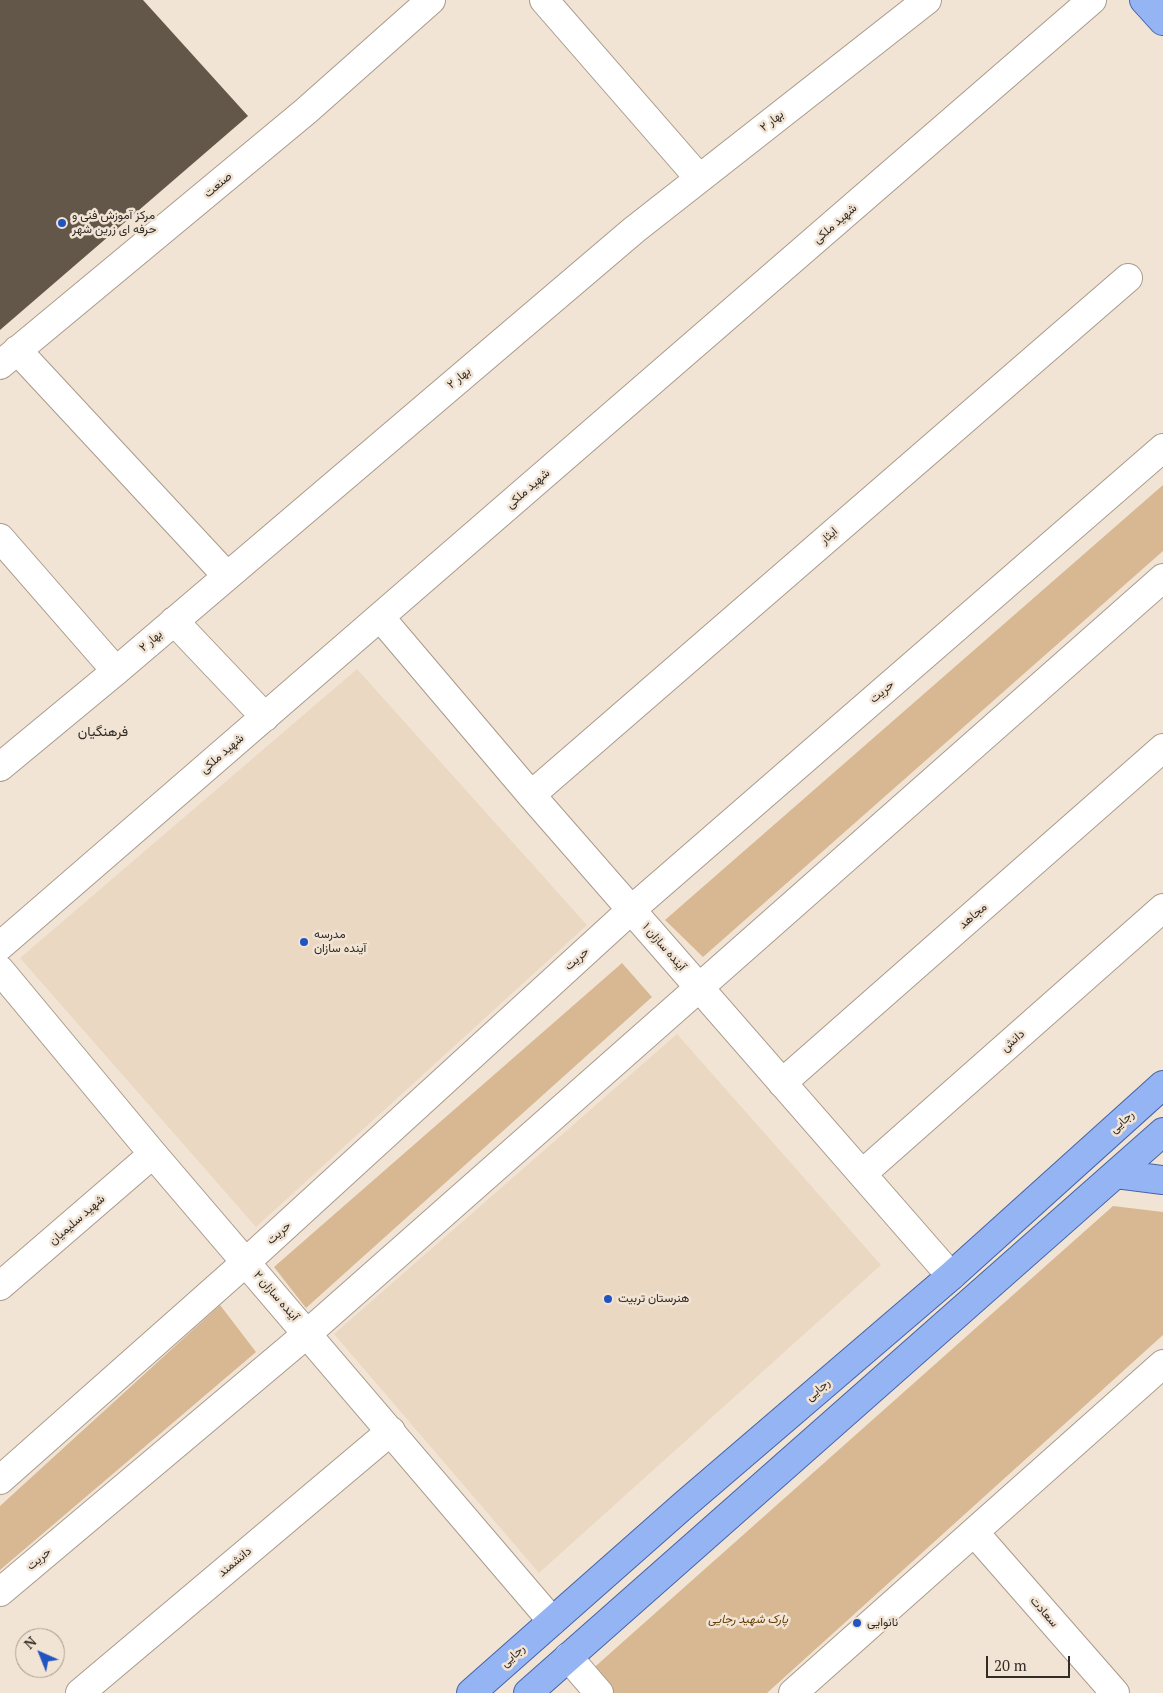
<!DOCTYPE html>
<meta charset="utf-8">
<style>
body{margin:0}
#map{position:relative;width:1163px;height:1693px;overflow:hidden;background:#f2e4d4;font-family:"PT Serif",serif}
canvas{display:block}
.north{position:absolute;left:15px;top:1628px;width:50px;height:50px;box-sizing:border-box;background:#f2e4d4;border:1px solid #a59a8e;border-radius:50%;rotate:316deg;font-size:14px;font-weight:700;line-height:20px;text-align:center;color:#312c26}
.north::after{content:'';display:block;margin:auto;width:18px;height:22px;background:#2154c1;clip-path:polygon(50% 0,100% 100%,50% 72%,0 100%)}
.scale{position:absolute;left:986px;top:1656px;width:84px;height:22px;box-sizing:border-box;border:2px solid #312c26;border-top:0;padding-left:6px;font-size:15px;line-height:18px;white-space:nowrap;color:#312c26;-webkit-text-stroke:4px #f2e4d4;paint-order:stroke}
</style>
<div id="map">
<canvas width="1163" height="1693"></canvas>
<div class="north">N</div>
<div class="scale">20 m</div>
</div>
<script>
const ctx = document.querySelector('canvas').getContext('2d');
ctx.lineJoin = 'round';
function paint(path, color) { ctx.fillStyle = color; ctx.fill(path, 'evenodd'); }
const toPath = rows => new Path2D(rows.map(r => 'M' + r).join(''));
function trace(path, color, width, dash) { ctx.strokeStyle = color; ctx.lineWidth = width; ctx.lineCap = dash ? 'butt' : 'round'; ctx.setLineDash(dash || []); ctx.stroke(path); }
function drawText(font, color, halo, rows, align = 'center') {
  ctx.font = font + ' "PT Serif",Vazirmatn,serif'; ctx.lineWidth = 5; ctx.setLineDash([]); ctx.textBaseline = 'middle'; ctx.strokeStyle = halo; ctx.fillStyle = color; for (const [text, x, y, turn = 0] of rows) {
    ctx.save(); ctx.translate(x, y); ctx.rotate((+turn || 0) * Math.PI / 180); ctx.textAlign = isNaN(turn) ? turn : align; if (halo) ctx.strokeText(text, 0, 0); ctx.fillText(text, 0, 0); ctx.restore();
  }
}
paint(toPath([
 [357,669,587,925,256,1227,20,958],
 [677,1034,881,1265,539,1573,334,1334]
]), '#ead8c2');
paint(toPath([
 [1163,485,1163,551,703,957,665,920],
 [622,963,652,997,306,1308,274,1267],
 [1113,1206,1163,1212,1163,1335,767,1693,608,1693,589,1672],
 [220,1305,256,1352,0,1570,0,1506]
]), '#d7b893');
paint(toPath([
 [0,0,143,0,248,116,0,330]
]), '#635749');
const minor = toPath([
 [544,0,699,178],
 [17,350,227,576],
 [0,365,306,111,431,0],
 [0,538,116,671],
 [380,617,531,795,951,1276],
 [174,621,265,717],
 [0,767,116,671,634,230,927,0],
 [531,795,1128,278],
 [0,946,1092,0],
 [0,970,153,1154,552,1621],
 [782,1083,1163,748],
 [862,1174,1163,908],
 [0,1286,153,1154],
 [0,1480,246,1262,631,910,1163,448],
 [974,1532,1115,1693],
 [0,1592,308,1333,1163,578],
 [568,1657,599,1693],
 [80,1693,391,1431],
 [793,1693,1163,1364]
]);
const major = toPath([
 [1144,0,1163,21],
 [1116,1174,1163,1180],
 [471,1693,685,1504,951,1276,1163,1085],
 [528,1693,1163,1132]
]);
trace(minor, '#a99b8c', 30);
trace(major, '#4464a7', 30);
trace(minor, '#fff', 28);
trace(major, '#95b4f4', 28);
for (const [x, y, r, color] of [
 [62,223,5,"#2154c1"],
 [304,942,5,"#2154c1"],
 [608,1299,5,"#2154c1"],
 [857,1623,5,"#2154c1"]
]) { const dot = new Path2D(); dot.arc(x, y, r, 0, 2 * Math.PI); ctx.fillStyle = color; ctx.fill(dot); trace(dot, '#f2e4d4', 2); }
drawText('12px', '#312c26', '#f2e4d4', [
 ["بهار ۲",772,121,-38],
 ["صنعت",218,185,-40],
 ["شهید ملکی",835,224,-41],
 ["بهار ۲",459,378,-40],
 ["شهید ملکی",528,489,-41],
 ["ایثار",829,536,-41],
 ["بهار ۲",151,641,-41],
 ["حریت",882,692,-41],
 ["شهید ملکی",222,754,-41],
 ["مجاهد",973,916,-41],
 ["آینده سازان ۱",664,947,49],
 ["حریت",577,959,-42],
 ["دانش",1013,1041,-42],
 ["رجایی",1122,1122,-42],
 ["شهید سلیمیان",77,1220,-41],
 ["حریت",279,1233,-42],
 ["آینده سازان ۲",276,1296,49],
 ["رجایی",818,1390,-41],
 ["حریت",39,1559,-40],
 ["دانشمند",235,1562,-40],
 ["سعادت",1044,1612,49],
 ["رجایی",513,1656,-42]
]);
drawText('12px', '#312c26', '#f2e4d4', [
 ["مرکز آموزش فنی و",72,216],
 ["حرفه ای زرین شهر",72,230],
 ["مدرسه",314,935],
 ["آینده سازان",314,949],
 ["هنرستان تربیت",618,1299],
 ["نانوایی",867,1623]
], 'left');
drawText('italic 12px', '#643f05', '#f2e4d4', [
 ["پارک شهید رجایی",748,1620]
]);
drawText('14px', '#312c26', '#f2e4d4', [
 ["فرهنگیان",103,732]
]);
</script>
